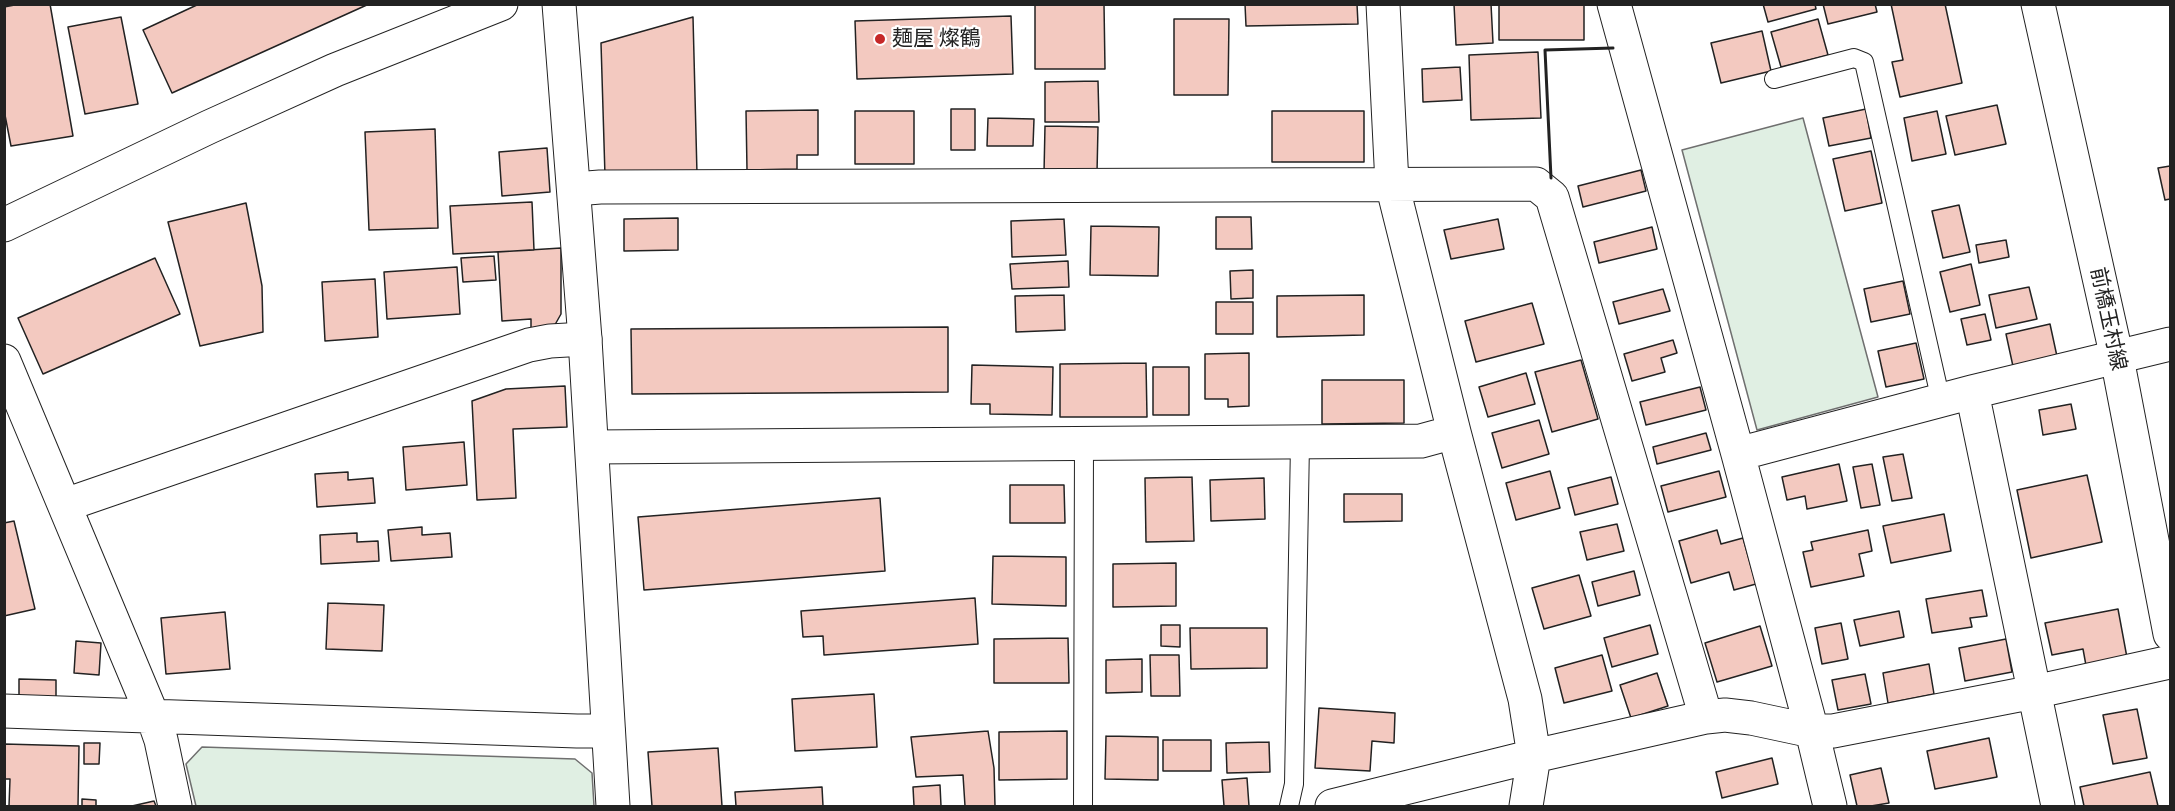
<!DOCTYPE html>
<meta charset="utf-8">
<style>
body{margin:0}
#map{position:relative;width:2175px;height:811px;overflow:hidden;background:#fff;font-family:Cabin,sans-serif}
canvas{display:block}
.frame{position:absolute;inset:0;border:6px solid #222;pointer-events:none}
</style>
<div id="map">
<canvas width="2175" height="811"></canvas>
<div class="frame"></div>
</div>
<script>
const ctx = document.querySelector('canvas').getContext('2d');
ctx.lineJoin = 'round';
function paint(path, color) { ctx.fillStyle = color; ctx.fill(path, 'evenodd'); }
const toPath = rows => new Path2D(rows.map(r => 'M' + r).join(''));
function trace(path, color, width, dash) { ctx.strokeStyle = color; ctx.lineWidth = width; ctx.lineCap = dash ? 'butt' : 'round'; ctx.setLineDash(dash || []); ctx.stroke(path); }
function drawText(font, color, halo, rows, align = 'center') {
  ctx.font = font + ' Cabin,"Noto Sans JP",sans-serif'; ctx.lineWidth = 4.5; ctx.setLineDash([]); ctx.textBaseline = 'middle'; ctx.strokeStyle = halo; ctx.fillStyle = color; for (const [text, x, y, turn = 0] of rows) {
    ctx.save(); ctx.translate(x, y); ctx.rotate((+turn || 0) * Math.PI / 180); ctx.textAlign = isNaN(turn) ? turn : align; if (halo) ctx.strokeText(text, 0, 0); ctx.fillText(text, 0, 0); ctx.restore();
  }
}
const green = toPath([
 [1803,118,1878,397,1757,430,1682,150,1803,118],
 [202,747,575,759,592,773,594,806,196,806,186,764,202,747]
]);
paint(green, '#e0efe3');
trace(green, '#6f6f6f', 1.5);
const building = toPath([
 [20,4,50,4,73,136,11,146,4,110,4,7,20,4],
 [199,4,369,4,172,93,143,30,199,4],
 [1035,4,1104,4,1105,69,1035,69,1035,4],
 [1245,4,1357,4,1358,24,1246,26,1245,4],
 [1454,4,1491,4,1493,43,1456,45,1454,4],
 [1499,4,1584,4,1584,40,1499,40,1499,4],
 [1763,4,1815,4,1816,9,1768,22,1763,4],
 [1823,4,1875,4,1877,12,1828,24,1823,4],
 [1891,4,1945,4,1962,83,1900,97,1892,62,1903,60,1891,4],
 [1011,16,1013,74,857,79,855,21,1011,16],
 [121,17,138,104,85,114,68,27,121,17],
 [693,17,697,174,605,176,601,43,693,17],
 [1174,19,1229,19,1228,95,1174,95,1174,19],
 [1818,19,1828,55,1781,67,1771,32,1818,19],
 [1762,31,1771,71,1721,83,1711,43,1762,31],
 [1538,52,1541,118,1471,120,1469,55,1538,52],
 [1460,67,1462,100,1423,102,1422,69,1460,67],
 [1098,81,1099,122,1045,122,1045,82,1098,81],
 [1997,105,2006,144,1955,155,1946,116,1997,105],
 [951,109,975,109,975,150,951,150,951,109],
 [1866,109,1871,138,1829,146,1823,118,1866,109],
 [818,110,818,155,797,155,797,169,747,170,746,111,818,110],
 [855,111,914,111,914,164,855,164,855,111],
 [1272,111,1364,111,1364,162,1272,162,1272,111],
 [1937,111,1946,154,1912,161,1904,118,1937,111],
 [988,118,1034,119,1033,146,987,146,988,118],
 [1045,126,1098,127,1097,173,1044,173,1045,126],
 [435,129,438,228,369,230,365,132,435,129],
 [547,148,550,192,502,196,499,152,547,148],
 [1871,151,1882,203,1845,211,1833,159,1871,151],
 [2170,166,2170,199,2165,200,2158,168,2170,166],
 [1641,170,1646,191,1583,207,1578,186,1641,170],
 [532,202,534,250,453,254,450,206,532,202],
 [246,203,262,286,263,332,200,346,168,222,246,203],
 [1959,205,1970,252,1943,258,1932,211,1959,205],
 [1216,217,1251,217,1252,249,1216,249,1216,217],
 [678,218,678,250,624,251,624,219,678,218],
 [1064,219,1066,255,1012,257,1011,221,1064,219],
 [1498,219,1504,249,1451,259,1444,230,1498,219],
 [1091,226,1159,227,1158,276,1090,275,1091,226],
 [1652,227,1657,249,1599,263,1594,242,1652,227],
 [2006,240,2009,257,1979,263,1976,245,2006,240],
 [561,248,561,314,552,330,531,337,531,319,502,321,498,252,561,248],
 [494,256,496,280,463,282,461,258,494,256],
 [155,258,180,314,43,374,18,318,155,258],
 [1068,261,1069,287,1012,289,1010,264,1068,261],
 [1971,264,1980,305,1950,312,1940,272,1971,264],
 [457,267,460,314,387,319,384,272,457,267],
 [1253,270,1253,298,1231,299,1230,271,1253,270],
 [375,279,378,337,325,341,322,282,375,279],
 [1903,281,1910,314,1871,322,1864,289,1903,281],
 [2029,287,2037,319,1996,328,1989,295,2029,287],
 [1663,289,1670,311,1619,324,1613,302,1663,289],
 [1064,295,1065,330,1016,332,1015,296,1064,295],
 [1364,295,1364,335,1277,337,1277,296,1364,295],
 [1216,302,1253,302,1253,334,1216,334,1216,302],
 [1532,303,1544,344,1476,362,1465,321,1532,303],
 [1985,314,1991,340,1967,345,1961,319,1985,314],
 [2050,324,2058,361,2014,371,2006,334,2050,324],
 [948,327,948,392,632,394,631,329,948,327],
 [1673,340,1677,353,1661,358,1665,372,1632,381,1624,354,1673,340],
 [1916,343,1924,379,1886,387,1878,351,1916,343],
 [1249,353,1249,406,1228,407,1228,399,1205,399,1205,354,1249,353],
 [1581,360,1598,419,1552,432,1535,372,1581,360],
 [1146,363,1147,417,1060,417,1060,364,1146,363],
 [972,365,1053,367,1052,415,990,414,990,404,971,404,972,365],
 [1153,367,1189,367,1189,415,1153,415,1153,367],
 [1526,373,1535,404,1488,417,1479,387,1526,373],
 [1322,380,1404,380,1404,423,1322,424,1322,380],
 [565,386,567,427,513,429,516,498,477,500,472,401,506,389,565,386],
 [1700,387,1706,410,1646,425,1640,402,1700,387],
 [2071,404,2076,429,2043,435,2039,410,2071,404],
 [1539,420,1549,454,1502,468,1492,433,1539,420],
 [1706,433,1711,450,1657,464,1653,447,1706,433],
 [464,442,467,485,406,490,403,447,464,442],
 [1903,454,1912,498,1892,501,1883,457,1903,454],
 [1839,464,1847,501,1807,509,1805,496,1787,500,1782,477,1839,464],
 [1872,464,1880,505,1861,508,1853,467,1872,464],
 [1550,471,1560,508,1516,520,1506,483,1550,471],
 [1719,471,1726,497,1668,512,1661,486,1719,471],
 [348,472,348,480,373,478,375,503,317,507,315,474,348,472],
 [2087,475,2102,542,2031,558,2017,490,2087,475],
 [1192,477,1194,541,1146,542,1145,478,1192,477],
 [1611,477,1618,504,1575,515,1568,488,1611,477],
 [1264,478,1265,519,1211,521,1210,480,1264,478],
 [1010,485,1064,485,1065,523,1010,523,1010,485],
 [1344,494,1402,494,1402,521,1344,522,1344,494],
 [880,498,885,571,644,590,638,517,880,498],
 [1944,514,1951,551,1891,563,1883,526,1944,514],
 [14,521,35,609,4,616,4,523,14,521],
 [1617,524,1624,551,1587,560,1580,532,1617,524],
 [422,527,422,535,450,533,452,557,391,561,388,530,422,527],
 [1717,530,1721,544,1743,538,1756,584,1734,590,1729,572,1691,583,1679,541,1717,530],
 [1868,530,1872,551,1859,554,1864,576,1811,587,1803,552,1813,550,1811,542,1868,530],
 [357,533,357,542,378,541,379,561,321,564,320,535,357,533],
 [993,556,1066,557,1066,606,992,604,993,556],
 [1176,563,1176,606,1113,607,1113,564,1176,563],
 [1634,571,1640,595,1598,606,1592,582,1634,571],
 [1579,575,1591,616,1544,629,1532,588,1579,575],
 [1982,590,1987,616,1970,618,1972,627,1932,633,1926,599,1982,590],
 [975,598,978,644,824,655,823,636,803,637,801,611,975,598],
 [328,603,384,605,382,651,326,649,328,603],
 [2118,609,2128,663,2087,671,2083,649,2052,655,2045,623,2118,609],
 [1899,611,1904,637,1860,646,1854,620,1899,611],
 [225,612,230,669,166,674,161,618,225,612],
 [1841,623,1848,659,1822,664,1815,628,1841,623],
 [1161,625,1180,625,1180,647,1161,646,1161,625],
 [1650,625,1658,654,1612,667,1604,638,1650,625],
 [1760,626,1772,666,1717,682,1705,643,1760,626],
 [1190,628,1267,628,1267,668,1191,669,1190,628],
 [1068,638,1069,683,994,683,994,639,1068,638],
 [2006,639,2012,672,1965,681,1959,648,2006,639],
 [76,641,101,643,99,675,74,673,76,641],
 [1150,655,1179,655,1180,696,1151,696,1150,655],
 [1602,655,1612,691,1564,703,1555,668,1602,655],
 [1142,659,1142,692,1106,693,1106,660,1142,659],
 [1929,664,1934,694,1888,703,1883,673,1929,664],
 [1657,673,1668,706,1631,718,1620,685,1657,673],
 [1865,674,1871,704,1838,710,1832,680,1865,674],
 [19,679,56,680,56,703,19,703,19,679],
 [874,694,877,747,795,751,792,699,874,694],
 [1319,708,1395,713,1394,743,1372,741,1370,771,1315,768,1319,708],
 [2137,709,2147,758,2113,764,2103,715,2137,709],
 [988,731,994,768,995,806,965,806,963,775,916,777,911,737,988,731],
 [1067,731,1067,779,999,780,999,732,1067,731],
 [1106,736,1158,737,1158,780,1105,779,1106,736],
 [1989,738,1997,777,1935,789,1927,751,1989,738],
 [1163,740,1211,740,1211,771,1163,771,1163,740],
 [1269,742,1270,772,1227,773,1226,743,1269,742],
 [84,743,100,743,99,764,84,764,84,743],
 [4,744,79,746,78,806,9,806,10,779,4,779,4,744],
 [718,748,722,806,652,806,648,752,718,748],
 [1772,758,1778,784,1722,798,1716,772,1772,758],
 [1881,768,1889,803,1871,806,1857,806,1850,775,1881,768],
 [2150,772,2158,806,2084,806,2080,787,2150,772],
 [1247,778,1249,806,1224,806,1222,780,1247,778],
 [940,785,941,806,914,806,913,787,940,785],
 [822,787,823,806,736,806,735,792,822,787],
 [82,799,96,800,96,806,82,806,82,799],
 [154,801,156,806,132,806,154,801]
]);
paint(building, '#f3c9c0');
trace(building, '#222', 1.5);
const service = toPath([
 [1774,79,1854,58,1864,62,1941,401],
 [1083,806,1084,443],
 [1289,806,1294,784,1300,443]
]);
const minor = toPath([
 [1383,4,1392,184,1454,432,1525,699,1534,756,1526,806],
 [1614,4,1738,454,1812,731,1830,806],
 [575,189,600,187,1536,184,1552,197,1706,717],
 [4,361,153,717,161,740,175,806],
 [1972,392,2058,806],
 [592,447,1421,441,1454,432],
 [1738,454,1972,392,2170,344],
 [65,505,529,345,550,341,585,339],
 [4,711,577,731,608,731],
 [1332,806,1534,756,1706,717,1725,715,1751,718,1812,731,1833,731,2034,692,2170,662]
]);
const tertiary = toPath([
 [559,4,585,339,613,806],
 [4,225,209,127,335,70,501,4]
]);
const primary = toPath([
 [2038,4,2117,358,2170,634]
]);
trace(service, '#222', 20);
trace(minor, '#222', 35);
trace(tertiary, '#222', 35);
trace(primary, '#222', 35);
trace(service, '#fff', 18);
trace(minor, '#fff', 33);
trace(tertiary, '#fff', 33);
trace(primary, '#fff', 33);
trace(toPath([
 [1551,178,1545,50,1613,48]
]), '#222', 3);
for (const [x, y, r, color] of [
 [880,39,6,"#c62828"]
]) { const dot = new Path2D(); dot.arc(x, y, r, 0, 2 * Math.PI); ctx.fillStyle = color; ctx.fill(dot); trace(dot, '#fff', 2); }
drawText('21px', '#222', '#fff', [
 ["麺屋 燦鶴",892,39]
], 'left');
drawText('21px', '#222', '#fff', [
 ["前橋玉村線",2108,319,78]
]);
</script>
